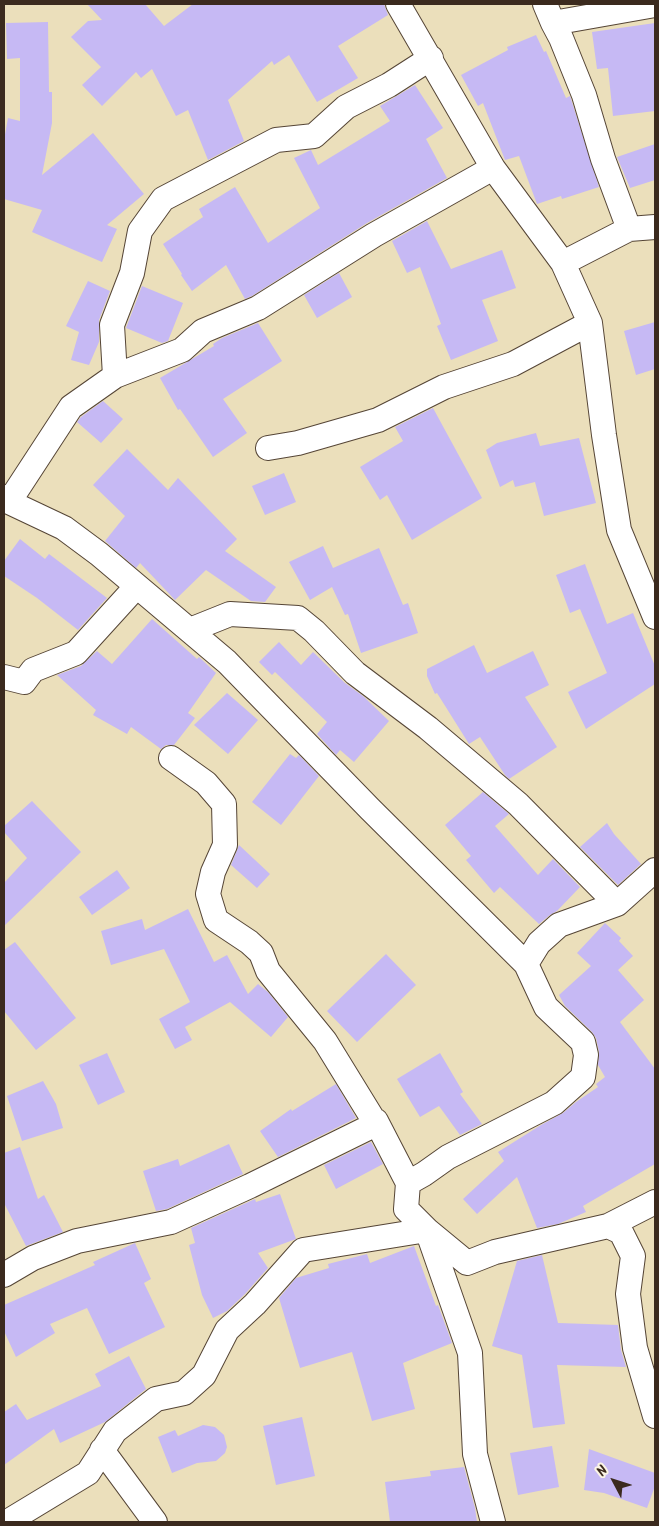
<!DOCTYPE html>
<style>
body{margin:0}
#map{position:relative;width:659px;height:1526px;overflow:hidden;background:#ebdfbb;font-family:Kalam,sans-serif}
canvas{display:block}
.frame{position:absolute;inset:0;border:5px solid #3b2a1e;pointer-events:none}
.north{position:absolute;left:589px;top:1456px;width:50px;height:50px;-webkit-text-stroke:4px #fcf5e5;paint-order:stroke;rotate:310deg;font-size:14px;font-weight:700;line-height:20px;text-align:center;color:#3b2a1e}
.north::after{content:'';display:block;margin:auto;width:18px;height:22px;background:#3b2a1e;clip-path:polygon(50% 0,100% 100%,50% 72%,0 100%)}
</style>
<div id="map">
<canvas width="659" height="1526"></canvas>
<div class="frame"></div>
<div class="north">N</div>
</div>
<script>
const ctx = document.querySelector('canvas').getContext('2d');
ctx.lineJoin = 'round';
function paint(path, color) { ctx.fillStyle = color; ctx.fill(path, 'evenodd'); }
const toPath = rows => new Path2D(rows.map(r => 'M' + r).join(''));
function trace(path, color, width, dash) { ctx.strokeStyle = color; ctx.lineWidth = width; ctx.lineCap = dash ? 'butt' : 'round'; ctx.setLineDash(dash || []); ctx.stroke(path); }
paint(toPath([
 [87,4,145,4,164,26,193,4,384,4,388,15,338,46,358,78,317,102,289,55,274,65,272,61,228,100,244,141,208,160,188,110,176,116,152,69,141,78,136,72,102,106,82,85,101,67,71,37,88,21,102,20],
 [48,22,49,92,52,92,52,123,42,175,93,133,144,194,107,225,117,229,102,262,32,232,42,210,4,199,4,140,8,118,20,121,20,58,7,59,6,23],
 [655,23,655,111,613,116,608,68,597,69,592,32],
 [536,35,544,52,546,51,566,98,570,96,599,187,562,199,561,196,537,204,519,156,505,160,483,103,478,106,461,75,508,50,507,47],
 [415,85,443,128,426,139,447,178,367,223,252,296,245,299,226,265,192,291,181,275,182,274,163,244,203,217,199,209,235,187,268,243,320,208,294,158,311,150,318,165,390,121,380,106],
 [655,144,655,180,630,188,617,157],
 [427,221,451,269,502,250,516,288,482,300,498,341,451,360,437,326,441,324,420,267,407,273,392,241],
 [339,273,352,297,317,318,304,295],
 [88,281,110,291,99,320,99,342,89,365,71,360,79,332,66,326],
 [142,286,183,303,168,341,162,343,126,328],
 [655,322,655,369,636,375,624,331],
 [258,323,282,361,223,399,247,433,213,457,180,409,178,410,160,378,214,346,213,344,222,338],
 [103,401,123,419,101,443,77,422,81,417],
 [433,408,482,498,412,540,387,495,380,500,360,467,403,441,395,427],
 [536,433,540,446,579,438,596,503,544,516,535,482,515,487,513,480,500,487,486,450,497,443],
 [127,449,168,490,178,478,237,539,225,551,276,587,265,602,251,601,206,570,175,600,140,563,136,568,105,541,125,516,93,485],
 [284,473,296,502,265,515,252,486],
 [20,539,45,559,49,554,107,598,78,630,37,598,4,576,4,561],
 [323,546,333,568,379,548,403,605,408,603,418,633,361,653,348,614,345,615,332,587,310,600,289,562],
 [585,564,607,624,633,613,655,666,655,684,586,729,568,692,607,673,580,609,570,613,556,575],
 [152,619,197,659,199,657,216,673,188,713,195,718,174,745,166,745,161,749,131,727,127,734,93,715,96,710,57,675,81,666,97,651,112,664],
 [279,642,301,665,313,652,345,683,363,696,389,721,354,762,340,750,336,755,317,734,327,722,275,672,272,675,259,662],
 [474,645,487,673,533,651,549,685,525,697,557,747,509,779,505,775,480,737,469,744,437,693,435,694,427,676,427,669],
 [227,693,258,720,228,754,194,725],
 [290,754,296,758,299,755,319,776,281,825,252,802],
 [483,792,509,814,495,826,538,875,553,859,580,887,557,911,550,915,539,924,500,887,494,893,466,860,471,856,445,825],
 [32,801,81,852,4,926,4,883,27,858,4,832,4,826],
 [607,823,614,834,641,864,618,885,580,847],
 [239,845,270,874,257,888,231,865],
 [117,870,130,888,92,915,79,897],
 [188,909,214,962,227,955,248,994,258,984,268,992,288,1017,271,1037,230,1002,185,1027,192,1040,175,1049,159,1019,190,1002,164,949,111,965,101,931,142,919,145,930],
 [605,923,621,938,619,941,633,956,618,970,644,1000,620,1022,655,1069,655,1164,583,1206,586,1212,558,1224,537,1228,517,1177,477,1214,463,1199,504,1161,498,1152,541,1125,563,1113,576,1102,598,1087,596,1084,605,1077,598,1065,599,1052,596,1038,592,1032,565,1006,559,995,591,966,577,953],
 [15,942,76,1018,36,1050,4,1011,4,950],
 [386,954,416,985,357,1042,327,1011],
 [107,1053,125,1092,98,1105,79,1065],
 [440,1053,463,1092,460,1094,482,1124,460,1135,439,1106,420,1117,397,1079],
 [43,1081,56,1104,63,1128,22,1141,7,1096],
 [336,1084,356,1118,278,1157,260,1131,291,1109,292,1111],
 [371,1142,383,1164,336,1189,324,1165],
 [229,1144,243,1174,167,1209,156,1211,143,1171,178,1159,180,1166],
 [20,1147,38,1199,44,1195,63,1232,26,1246,4,1203,4,1153],
 [280,1194,296,1239,258,1253,268,1268,245,1294,227,1311,213,1318,202,1295,189,1245,195,1243,191,1228,255,1199,256,1202],
 [135,1243,151,1279,144,1283,165,1327,109,1354,87,1308,50,1324,55,1333,16,1357,4,1331,4,1305,95,1265,93,1262],
 [414,1246,436,1306,438,1305,452,1343,403,1363,415,1409,372,1421,352,1352,300,1368,279,1298,296,1278,329,1268,328,1264,367,1254,370,1263],
 [542,1255,558,1323,618,1325,621,1350,626,1367,557,1365,565,1424,533,1428,522,1355,492,1346,517,1261],
 [129,1356,146,1389,105,1422,60,1443,54,1429,4,1465,4,1412,16,1404,27,1420,101,1386,95,1374],
 [302,1417,315,1476,276,1485,263,1426],
 [203,1425,215,1427,224,1435,227,1447,225,1453,216,1461,197,1463,172,1473,158,1437,175,1430,178,1436],
 [552,1446,559,1487,518,1495,510,1453],
 [589,1449,655,1473,655,1486,647,1508,604,1493,584,1490],
 [464,1467,475,1508,477,1522,390,1522,385,1482,431,1476,430,1471]
]), '#c6b9f4');
const minor = toPath([
 [398,4,493,168,563,263,590,323,604,435,619,530,655,617],
 [545,4,553,23],
 [629,229,603,159,584,95,561,38,553,23,655,5],
 [563,263,629,229,655,227],
 [115,376,112,325,132,273,140,231,163,199,276,140,314,136,346,107,389,85,431,58],
 [268,448,298,443,378,420,444,387,513,364,590,323],
 [4,497,9,502,64,528,99,554,227,662,370,809,526,964,546,1007,583,1042,586,1055,583,1077,554,1103,448,1157,424,1174,408,1183],
 [9,502,71,407,115,376,182,350,203,331,258,308,374,235,493,168],
 [190,630,230,614,298,618,314,631,355,673,428,728,518,804,617,904],
 [4,677,24,682,33,670,76,653,136,587],
 [171,758,206,783,224,804,225,845,213,872,208,894,216,920,249,942,261,953,268,971,325,1041,376,1124],
 [526,964,539,943,559,925,617,904,655,870],
 [608,1226,621,1232,633,1256,628,1294,635,1348,655,1416],
 [4,1275,33,1258,77,1241,171,1222,250,1186,376,1124,376,1121,408,1183,406,1209,427,1230,470,1353,475,1454,493,1522],
 [102,1450,155,1522],
 [7,1522,88,1473,115,1431,156,1399,184,1393,204,1375,227,1330,255,1304,303,1250,427,1230,467,1263,495,1252,608,1226,655,1202]
]);
trace(minor, '#554536', 26);
trace(minor, '#fff', 24);
</script>
